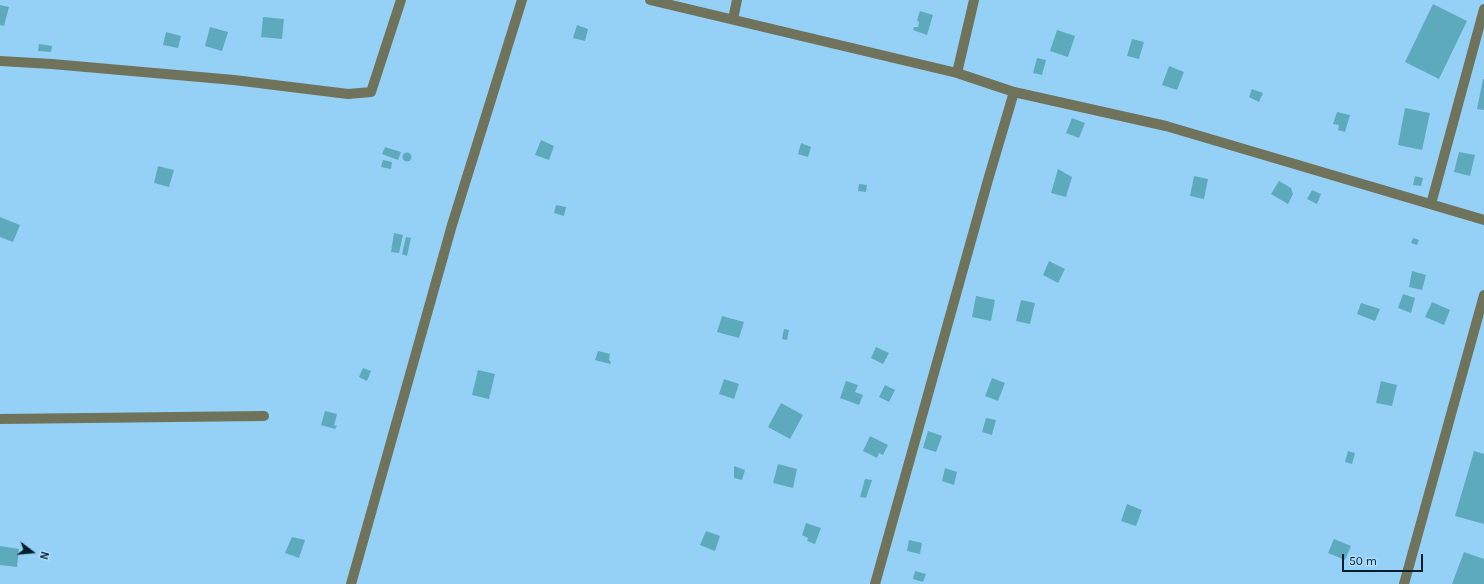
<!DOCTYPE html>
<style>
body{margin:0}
#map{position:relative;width:1484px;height:584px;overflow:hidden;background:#95d1f6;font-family:Karla,sans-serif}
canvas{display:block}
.north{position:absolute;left:12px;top:532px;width:40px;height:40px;-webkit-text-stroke:3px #addcfa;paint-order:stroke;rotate:106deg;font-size:11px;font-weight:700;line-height:16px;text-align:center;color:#051e2b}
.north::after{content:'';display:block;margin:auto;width:14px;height:18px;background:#051e2b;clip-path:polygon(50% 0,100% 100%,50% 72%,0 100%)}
.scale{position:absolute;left:1342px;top:554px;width:81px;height:18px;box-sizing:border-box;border:2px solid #051e2b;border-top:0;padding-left:5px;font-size:12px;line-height:14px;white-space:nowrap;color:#051e2b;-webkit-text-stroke:3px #addcfa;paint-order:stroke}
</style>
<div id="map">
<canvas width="1484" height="584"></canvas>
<div class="north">N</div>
<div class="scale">50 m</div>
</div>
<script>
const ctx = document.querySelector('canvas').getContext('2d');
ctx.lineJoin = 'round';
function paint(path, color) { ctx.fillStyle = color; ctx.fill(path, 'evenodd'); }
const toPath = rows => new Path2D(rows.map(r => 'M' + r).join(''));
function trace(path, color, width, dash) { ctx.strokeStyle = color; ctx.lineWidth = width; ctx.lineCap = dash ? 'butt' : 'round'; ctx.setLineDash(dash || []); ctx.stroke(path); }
paint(toPath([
 [1433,4,1467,21,1439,79,1405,62],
 [0,5,9,7,4,26,0,25],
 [920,11,933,15,927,35,913,30,914,27,918,27,919,22,917,20],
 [263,17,284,19,282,39,261,37],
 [577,25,588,29,585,41,573,38],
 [210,27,228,32,222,51,205,46],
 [1057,30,1075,36,1068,57,1050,51],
 [166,32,181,36,178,48,163,45],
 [1132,39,1144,42,1139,59,1127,56],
 [39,44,52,46,51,52,38,51],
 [1037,58,1046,60,1042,75,1033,73],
 [1169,66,1184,72,1177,90,1162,85],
 [1483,79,1484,79,1484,110,1477,109],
 [1252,89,1263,93,1259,102,1249,97],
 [1405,108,1430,113,1422,150,1398,145],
 [1337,112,1350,115,1345,132,1338,130,1339,125,1333,124],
 [1072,118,1085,123,1079,138,1066,133],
 [541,140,554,146,549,160,535,155],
 [801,143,811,147,808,157,798,154],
 [385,147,401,152,398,160,382,154],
 [1459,152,1475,155,1470,176,1454,172],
 '402.5 157a4.5 4.5 0 1 1 9 0a4.5 4.5 0 1 1-9 0Z',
 [383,160,392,162,391,169,381,167],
 [158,166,174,170,169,187,154,183],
 [1058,169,1072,177,1066,197,1051,193],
 [1194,176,1208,179,1204,199,1190,196],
 [1415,176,1423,178,1421,186,1413,185],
 [1279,181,1291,188,1293,194,1288,204,1271,194],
 [859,184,867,185,866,192,858,191],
 [1312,190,1321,194,1317,204,1307,199],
 [556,205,566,207,564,216,554,213],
 [0,217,20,225,13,242,0,237],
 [394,233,403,235,399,253,391,252],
 [406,237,411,238,407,256,402,254],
 [1413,238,1419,240,1417,245,1411,243],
 [1049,261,1065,269,1058,283,1043,275],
 [1412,271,1426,275,1422,290,1409,287],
 [1403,294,1415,298,1411,313,1398,308],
 [976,296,995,300,991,321,972,317],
 [1021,300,1035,303,1030,324,1016,321],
 [1432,302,1450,310,1444,325,1425,317],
 [1361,303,1380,309,1375,321,1357,314],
 [722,316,744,322,739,338,717,332],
 [784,329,789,330,787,340,782,339],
 [876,347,889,353,883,364,871,358],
 [598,351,610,354,609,360,611,362,610,364,595,360],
 [363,368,371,371,367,381,359,377],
 [478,370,495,374,489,399,472,395],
 [992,378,1005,383,998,401,985,396],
 [724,379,739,384,734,399,719,394],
 [846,381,858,385,855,392,863,395,859,405,840,398],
 [1381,381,1397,385,1392,406,1376,403],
 [885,385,895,390,889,402,879,397],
 [781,403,803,415,790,439,768,427],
 [325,411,337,414,334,426,337,425,335,429,321,425],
 [986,418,996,420,992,435,982,432],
 [928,431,942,436,936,452,923,448],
 [870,436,888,445,883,455,879,453,877,458,863,451],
 [1348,451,1355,453,1352,464,1345,462],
 [1474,451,1484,454,1484,524,1455,516],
 [778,464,797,469,793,488,773,483],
 [734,466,745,470,742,480,734,478],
 [945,468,957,472,954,485,942,481],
 [865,479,872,480,866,498,860,497],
 [1127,504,1142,510,1136,526,1121,521],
 [806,523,821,528,815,544,807,541,808,538,802,535],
 [706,531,720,536,715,551,700,545],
 [292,537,305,540,299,558,285,553],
 [1334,539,1351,546,1345,560,1328,553],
 [909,540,922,543,920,554,907,551],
 [0,546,19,549,17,567,0,565],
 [1464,552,1484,559,1484,584,1452,584],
 [915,571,926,574,923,582,913,579]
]), '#5eaabd');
trace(toPath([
 [650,0,957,73,1014,92,1166,126,1484,220],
 [733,19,737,0],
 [0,61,52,64,234,80,348,94,371,92,401,0],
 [957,73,974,0],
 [1431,204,1484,9],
 [0,419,264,416],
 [351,584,452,225,522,0],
 [875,584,988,180,1014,92],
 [1404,584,1484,295]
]), '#6f735b', 10);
</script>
